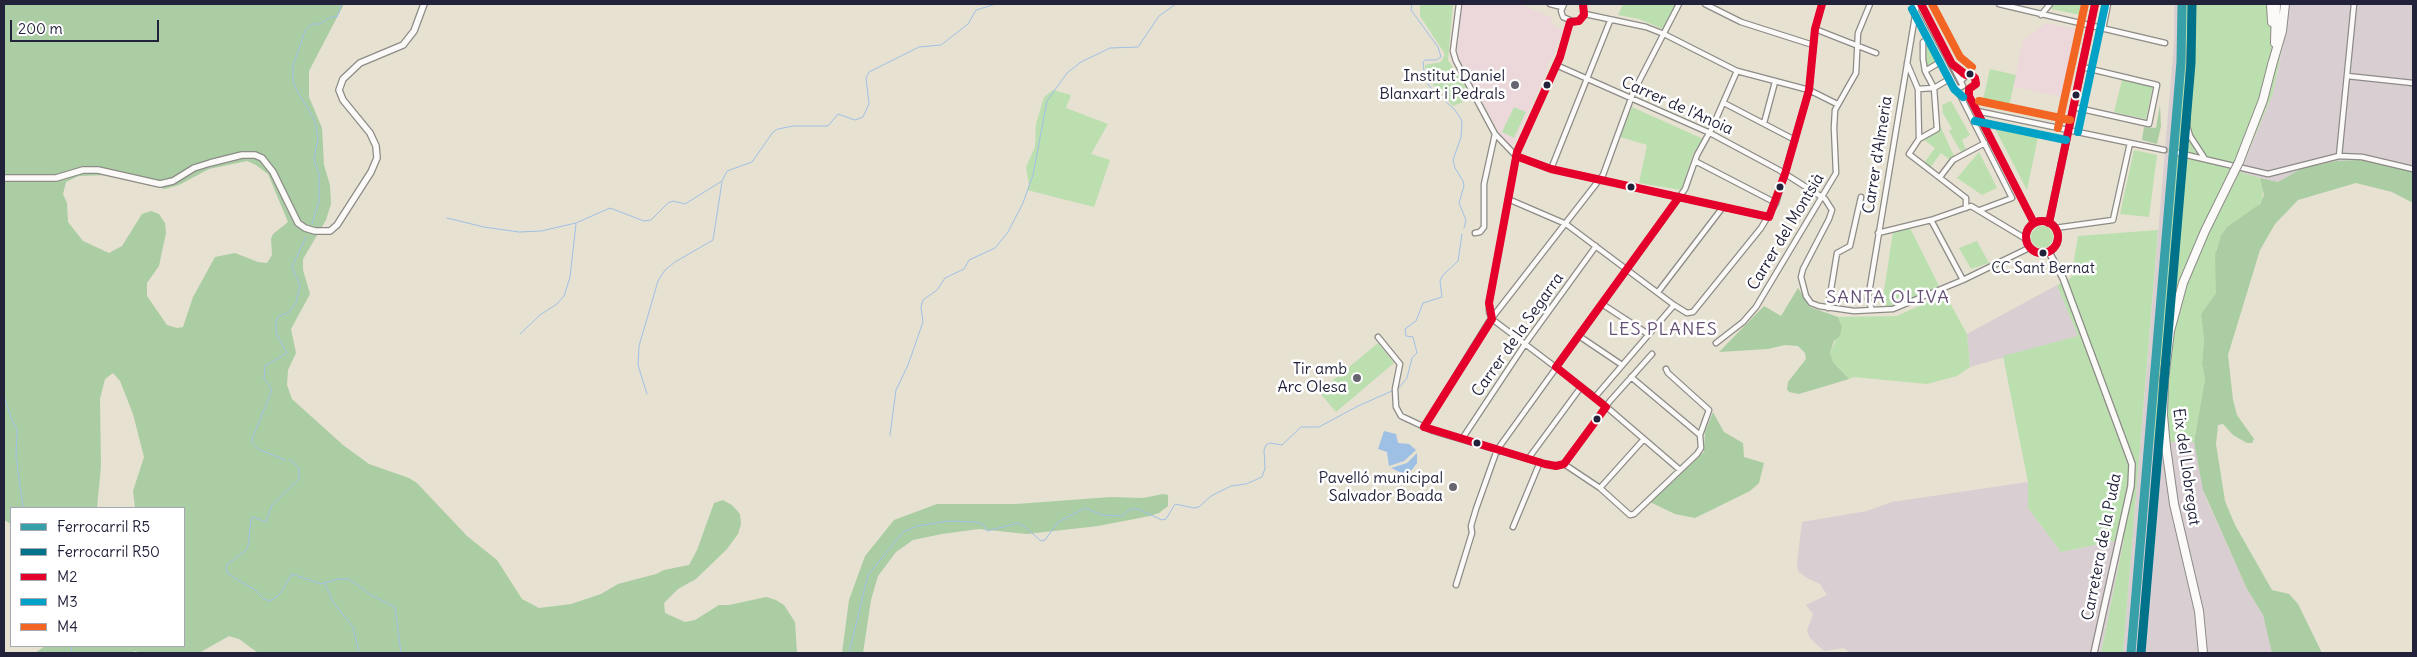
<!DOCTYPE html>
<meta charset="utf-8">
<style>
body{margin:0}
#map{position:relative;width:2417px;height:657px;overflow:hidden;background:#e6e1d1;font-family:Delius,sans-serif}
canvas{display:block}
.frame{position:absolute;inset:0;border:5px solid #22223b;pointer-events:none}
.legend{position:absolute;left:10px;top:507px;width:175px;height:140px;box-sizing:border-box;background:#fff;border:1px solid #a7a7b1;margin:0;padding:6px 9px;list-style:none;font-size:15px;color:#22223b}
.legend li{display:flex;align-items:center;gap:10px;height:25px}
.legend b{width:25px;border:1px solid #a7a7b1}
.scale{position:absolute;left:10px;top:20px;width:149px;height:22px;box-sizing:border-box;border:2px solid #22223b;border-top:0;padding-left:6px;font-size:15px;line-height:18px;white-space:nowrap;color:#22223b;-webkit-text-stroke:4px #fff;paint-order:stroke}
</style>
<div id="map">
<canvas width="2417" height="657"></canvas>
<div class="frame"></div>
<ul class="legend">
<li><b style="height:6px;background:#38a0a8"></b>Ferrocarril R5</li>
<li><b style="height:6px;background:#00738a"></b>Ferrocarril R50</li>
<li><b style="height:6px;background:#e4002b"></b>M2</li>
<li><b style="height:6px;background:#02a2c7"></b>M3</li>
<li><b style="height:6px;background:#f26522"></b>M4</li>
</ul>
<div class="scale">200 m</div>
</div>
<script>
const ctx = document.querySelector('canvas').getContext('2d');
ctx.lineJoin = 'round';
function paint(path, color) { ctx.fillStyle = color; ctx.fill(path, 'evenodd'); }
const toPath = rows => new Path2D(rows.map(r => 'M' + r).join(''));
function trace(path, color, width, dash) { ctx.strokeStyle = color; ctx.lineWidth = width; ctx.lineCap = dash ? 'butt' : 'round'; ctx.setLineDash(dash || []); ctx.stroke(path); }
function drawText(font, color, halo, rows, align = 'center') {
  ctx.font = font + ' Delius,sans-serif'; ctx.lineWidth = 5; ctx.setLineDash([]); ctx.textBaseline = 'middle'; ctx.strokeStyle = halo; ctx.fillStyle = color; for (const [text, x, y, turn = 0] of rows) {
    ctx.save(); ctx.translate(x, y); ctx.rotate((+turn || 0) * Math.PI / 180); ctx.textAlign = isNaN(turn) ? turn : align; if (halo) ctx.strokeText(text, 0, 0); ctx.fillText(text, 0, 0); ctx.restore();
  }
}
paint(toPath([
 [1463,4,1520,4,1552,18,1551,22,1554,26,1563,30,1553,57,1547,66,1548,69,1513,146,1510,146,1500,134,1461,64,1457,51,1458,29],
 [2045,23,2080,30,2065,98,2013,86,2023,41]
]), '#ecd8db');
paint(toPath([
 [2174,4,2185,4,2185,35,2166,283,2151,441,2194,442,2205,496,2247,589,2263,615,2272,653,2123,653,2174,43],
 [2288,4,2413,4,2413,171,2396,166,2359,160,2336,161,2302,168,2278,182,2240,173,2273,93,2283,46],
 [2057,285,2078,336,1970,367,1967,334],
 [2028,482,2028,508,2061,552,2124,539,2101,653,1850,653,1844,648,1824,651,1810,638,1807,631,1813,614,1806,605,1827,595,1820,584,1807,578,1798,571,1797,563,1802,522,1867,511,1892,502]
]), '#d9ced1');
paint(toPath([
 [1420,4,1453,4,1448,60,1466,88,1461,93,1463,102,1453,106,1427,78,1425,65,1441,62,1445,54,1420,16],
 [1623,4,1676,4,1663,29,1639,19,1618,15],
 [2054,4,2080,4,2084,5,2081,15,2051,9],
 [2185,4,2288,4,2288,19,2273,93,2240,172,2260,178,2263,189,2262,200,2256,208,2223,231,2216,250,2216,293,2201,314,2204,339,2202,364,2205,379,2194,442,2151,442,2182,81],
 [1927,45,1932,46,1939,61,1930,66,1926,64,1925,48],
 [1990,69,2016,75,2008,110,1982,104],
 [2122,80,2153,86,2146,119,2114,112],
 [1053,90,1071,95,1066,108,1108,124,1091,154,1110,160,1094,207,1027,190,1029,185,1026,167,1035,147,1036,124,1044,97],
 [1951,101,1970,135,1962,140,1966,149,1961,152,1949,131,1952,129,1943,113,1942,105],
 [1514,107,1526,112,1514,138,1502,132],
 [1632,107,1703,139,1693,154,1681,190,1639,183,1647,145,1620,137],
 [1938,121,1954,156,1950,160,1941,153,1930,168,1924,163,1935,148,1924,140,1938,130],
 [1991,121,2039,132,2027,190],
 [2134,150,2157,155,2149,217,2120,214],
 [1979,152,1997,188,1982,195,1957,178],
 '2031 237a11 11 0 1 1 22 0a11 11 0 1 1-22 0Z',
 [1910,228,1939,286,1892,307,1882,304,1893,232],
 [2158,230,2123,653,2101,653,2124,539,2061,552,2028,508,2028,482,2003,356,2078,336,2057,285,2071,278,2078,236],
 [1977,241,1989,263,1971,269,1959,248],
 [1945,294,1967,334,1970,367,1957,376,1927,384,1854,377,1849,379,1833,362,1830,353,1842,327,1838,317,1897,316],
 [1378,343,1394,363,1336,412,1319,392]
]), '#bcdfb0');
paint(toPath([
 [4,4,344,4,309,71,309,97,322,128,324,165,330,185,331,204,326,220,303,259,303,270,310,294,291,329,296,353,288,370,287,385,292,399,343,445,369,464,409,478,417,483,467,536,497,560,522,599,539,608,571,604,601,594,618,584,656,574,664,570,689,565,697,550,714,503,723,500,732,505,740,514,741,524,738,534,727,549,696,579,678,589,664,603,665,613,685,622,695,620,719,605,729,605,766,597,776,600,784,605,795,622,797,653,258,653,239,639,229,636,199,653,138,653,136,651,130,653,35,653,45,646,184,646,184,508,135,508,133,491,144,457,133,414,120,381,113,373,105,379,100,399,101,466,97,508,11,508,11,524,4,520],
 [247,161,256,165,268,174,288,222,273,234,271,239,272,255,267,263,258,262,235,253,215,257,193,297,183,327,177,328,167,325,147,296,147,283,159,266,166,233,165,223,159,214,151,211,142,214,122,246,109,253,83,241,68,222,67,203,63,194,66,182,79,176,109,175,165,189,179,185,209,169],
 [2160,105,2161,126,2157,144,2142,140,2144,127,2156,128],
 [2359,160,2396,166,2413,171,2413,203,2392,192,2356,183,2298,200,2275,224,2260,250,2228,355,2233,400,2237,415,2254,439,2252,443,2247,443,2233,435,2223,424,2218,425,2216,444,2225,501,2235,525,2272,590,2289,594,2298,604,2322,653,2272,653,2263,615,2247,589,2203,490,2194,442,2205,379,2202,364,2204,339,2201,314,2216,293,2215,255,2221,235,2227,227,2260,204,2264,195,2260,178,2278,182,2302,168,2336,161],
 [1798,288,1810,307,1838,317,1842,327,1840,336,1834,341,1830,353,1833,362,1849,379,1799,394,1789,392,1787,389,1788,382,1806,359,1805,353,1798,346,1785,345,1768,349,1719,352,1764,306,1781,316],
 [1713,412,1724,432,1743,443,1744,457,1764,463,1759,483,1750,491,1695,518,1675,514,1650,502,1704,452,1705,432],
 [1163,494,1168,495,1168,506,1159,513,1150,516,1098,526,1027,534,979,529,942,534,913,540,896,552,878,576,871,600,863,653,842,653,849,600,865,556,894,520,937,504,1016,504,1111,497,1143,498]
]), '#abcda3');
paint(toPath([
 [1384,431,1396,434,1398,443,1409,444,1416,450,1404,461,1389,466,1387,452,1378,449],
 [1417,453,1417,463,1411,471,1402,473,1391,468,1407,463]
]), '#9fc0e5');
trace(toPath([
 [1412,4,1411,10,1438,47,1441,57,1436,60,1425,60,1423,62,1425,79,1430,87,1455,110,1462,121,1461,137,1453,160,1455,168,1463,181,1464,186,1459,203,1466,220,1464,228],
 [447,218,484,227,519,232,541,231,576,223,610,208,644,221,651,220,668,203,673,201,685,204,722,181,727,171,752,162,773,132,778,129,793,126,828,126,838,114,855,120,863,117,869,104,866,78,869,72,919,47,941,45,968,24,976,10,996,4],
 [312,224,319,201,319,174,314,159,318,139,315,121,295,87,293,79,293,66,305,31,311,24,319,24,331,17,337,17,342,4],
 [520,334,540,315,557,304,564,296,570,277,576,224],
 [1398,389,1407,378,1412,358,1417,353,1413,337,1406,336,1405,329,1416,321,1423,303,1442,297,1440,281,1443,275,1458,261,1462,234],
 [647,394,638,365,639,346,658,281,665,270,675,262,713,240,722,182],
 [4,396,11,418,17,430,16,457,23,508],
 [890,435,896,390,908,365,923,322,921,307,923,300,937,290,945,278,964,269,969,260,995,248,1008,232,1023,203,1033,175,1047,101,1067,73,1081,62,1110,48,1138,47,1159,16,1176,4],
 [289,459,299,468,299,479,272,505,266,522,253,517,251,519,248,546,246,550,227,565,226,569,228,574,255,590,264,599,270,601,279,595,292,574,321,584,338,579,349,579,371,595,395,607,401,653],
 [285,460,258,449,252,443,252,439,272,390,264,378,265,366,287,353,276,333,276,322,278,317,289,312,296,303,300,285,292,267,306,237],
 [325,584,333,602,353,627,359,653],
 [71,646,72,653],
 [849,653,868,575,903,532,917,526,948,521,975,522,983,524,987,531,1018,523,1025,527,1041,541,1045,540,1058,522,1085,508,1102,515,1121,516,1131,509,1138,509,1162,520,1166,519,1175,504,1194,508,1199,507,1211,496,1231,486,1246,484,1262,477,1265,468,1264,450,1266,445,1270,443,1282,445,1301,427,1319,427,1358,406,1392,391]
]), '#9fc0e5', 1);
trace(toPath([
 [2164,150,2174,152]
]), '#bfbbb3', 4.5, [4.5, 2]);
const minor = toPath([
 [1459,4,1453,51,1456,61,1495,134,1516,156,1551,169,1769,217],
 [1550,4,1562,7],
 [1564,4,1561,11,1563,17,1574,22,1579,21,1584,15,1583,4],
 [1705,4,1741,22,1813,45],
 [1921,4,1963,86],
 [1999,4,2165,43],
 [2192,4,2187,126,2190,136,2205,159],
 [1916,12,1957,89,1963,86],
 [1585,14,1646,27,1664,34,1737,71,1809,90,1837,104],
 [2041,15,2050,4],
 [1815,29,1876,53],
 [2103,29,2108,4],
 [1907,63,1918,89,1919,139,1909,154,1966,198,1966,208],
 [1556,65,1710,133,1779,170,1825,199,1832,210,1829,219,1803,269,1801,277,1806,296,1811,303,1819,306,1854,311,1893,309,1963,280,2029,248],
 [1953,65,1966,75],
 [1925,71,1942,61],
 [2347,76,2413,83],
 [1962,80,1968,74,1975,78,1976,84,1969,89],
 [1918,89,1934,88,1951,78],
 [1957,89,2012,198,1980,210],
 [1969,89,1969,96,2034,223],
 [1724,103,1795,140],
 [2073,107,2149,124,2157,85,2082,67],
 [1977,111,2164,150],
 [1764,123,1775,82],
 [1919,139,1937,129,1934,88,1925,71,1923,59,1923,42,1930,38],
 [2174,152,2268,174,2339,156,2362,157,2413,169],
 [2339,156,2354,4],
 [1695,161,1776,203],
 [1551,169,1610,21],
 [1940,177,1953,160,1985,143],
 [1508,199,1566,224,1674,305,1687,313,1693,312,1761,228,1776,203,1809,90,1815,29,1822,4],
 [1931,220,1963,280],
 [2055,228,2113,220,2130,143],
 [1475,233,1480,232,1484,227,1484,184,1495,134],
 [1878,233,1931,220,1971,206,2026,239],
 [1658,292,1723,207],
 [1602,304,1648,334],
 [1828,308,1837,253,1850,246,1861,197],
 [1872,310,1868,299,1917,4],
 [1492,319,1489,312,1489,303,1517,152,1560,57,1570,22],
 [1492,319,1595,397,1680,470],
 [1579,336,1622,365],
 [1378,337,1400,364,1395,389,1396,407,1401,416,1433,431,1497,450,1545,464,1556,466,1564,464,1600,488,1630,515,1634,514,1697,454,1701,448,1700,435,1709,410,1668,373,1666,369],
 [1716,343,1743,322,1756,307,1836,173,1834,128,1835,110,1856,73,1858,33,1870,4],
 [1631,377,1700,435],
 [1595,397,1674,305],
 [1424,427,1488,323,1603,175,1633,93,1679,4],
 [1462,439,1525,344,1596,246],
 [1528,459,1581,387],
 [1564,464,1610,401,1652,354],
 [1600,488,1644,439],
 [1513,527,1540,462],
 [1456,585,1472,533,1471,526,1476,509,1497,450,1685,189,1697,155,1712,128,1737,71]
]);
const tertiary = toPath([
 [4,178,56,178,83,170,98,170,160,184,173,181,194,168,210,163,242,155,255,155,262,158,273,172,298,223,305,228,315,231,330,231,337,225,371,172,377,158,376,146,370,133,343,100,339,90,343,79,360,63,403,45,414,31,424,4],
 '2026 237a16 16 0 1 1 32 0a16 16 0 1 1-32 0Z',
 [2049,223,2095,4],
 [2049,252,2063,278,2132,464,2131,486,2094,653]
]);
const primary = toPath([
 [2239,162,2263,100,2272,65],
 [2203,653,2199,611,2174,504,2166,447,2163,415,2164,380,2170,331,2183,283,2205,231,2234,172]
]);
const trunk = toPath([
 [2271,4,2272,22],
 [2275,43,2276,4],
 [2272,65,2282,31,2285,4]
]);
trace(minor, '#8d8b87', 7);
trace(tertiary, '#8d8b87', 8);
trace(primary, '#8d8b87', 10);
trace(trunk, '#8d8b87', 10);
trace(minor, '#fbfaf8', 4.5);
trace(tertiary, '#fbfaf8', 5.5);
trace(primary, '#fbfaf8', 8);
trace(trunk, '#fbfaf8', 8);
const primaryBridge = toPath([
 [2234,172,2239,162]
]);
trace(primaryBridge, '#8d8b87', 10, []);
trace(primaryBridge, '#fbfaf8', 8);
trace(toPath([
 [1583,4,1584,15,1579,21,1570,22,1560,57,1517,152,1489,303,1492,319,1424,427,1545,464,1556,466,1564,464,1606,407,1556,367,1679,197],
 [1921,4,1952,64,1966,75,1971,74,1975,78,1976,84,1969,89,1969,96,2034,223],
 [1516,156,1551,169,1769,217,1785,174,1809,90,1815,29,1822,4],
 '2026 237a16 16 0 1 1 32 0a16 16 0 1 1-32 0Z',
 [2049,223,2095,4]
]), '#e4002b', 8);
trace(toPath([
 [1912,9,1954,89,1963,97],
 [1975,121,2066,140],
 [2078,132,2105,6]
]), '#02a2c7', 8);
trace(toPath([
 [1932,4,1960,57,1972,67],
 [1979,101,2070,120],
 [2058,128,2085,4]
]), '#f26522', 8);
trace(toPath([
 [2131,653,2181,62,2182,4]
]), '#38a0a8', 9);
trace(toPath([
 [2141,653,2191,63,2192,4]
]), '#00738a', 9);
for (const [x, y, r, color] of [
 [1970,74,4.5,"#22223b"],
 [1515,85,5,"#676570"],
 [1547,85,4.5,"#22223b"],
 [2076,95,4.5,"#22223b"],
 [1631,187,4.5,"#22223b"],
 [1780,187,4.5,"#22223b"],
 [2043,253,4.5,"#22223b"],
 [1357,378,5,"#676570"],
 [1597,419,4.5,"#22223b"],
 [1477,443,4.5,"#22223b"],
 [1453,487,5,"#676570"]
]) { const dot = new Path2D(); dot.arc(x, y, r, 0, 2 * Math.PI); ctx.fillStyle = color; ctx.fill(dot); trace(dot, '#fff', 2); }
drawText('15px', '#22223b', '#fff', [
 ["CC Sant Bernat",2043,269]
]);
drawText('16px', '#22223b', '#fff', [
 ["Institut Daniel",1505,76],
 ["Blanxart i Pedrals",1505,94],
 ["Tir amb",1347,369],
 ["Arc Olesa",1347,387],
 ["Pavelló municipal",1443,478],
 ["Salvador Boada",1443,496]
], 'right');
drawText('16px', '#22223b', '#fff', [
 ["Carrer de l'Anoia",1677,106,24],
 ["Carrer d'Almeria",1878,155,-81],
 ["Carrer del Montsià",1786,232,-59],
 ["Carrer de la Segarra",1518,335,-55],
 ["Eix del Llobregat",2186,467,82],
 ["Carretera de la Puda",2102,547,-79]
]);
ctx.letterSpacing = '1px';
drawText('18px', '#675277', '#fff', [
 ["SANTA OLIVA",1888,298],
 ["LES PLANES",1663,330]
]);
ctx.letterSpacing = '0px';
</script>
